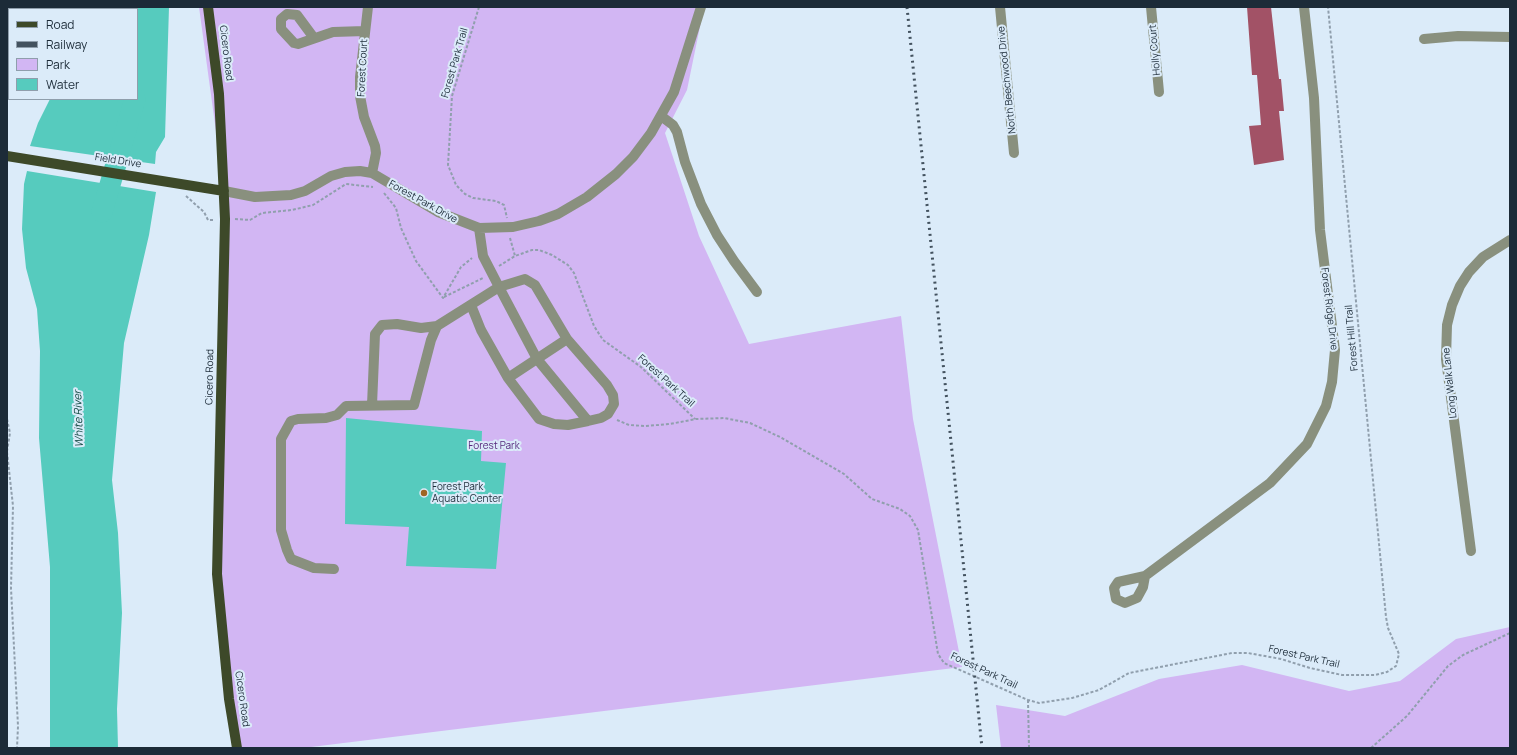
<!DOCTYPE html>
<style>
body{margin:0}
#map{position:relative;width:1517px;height:755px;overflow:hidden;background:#dbebf9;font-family:Manrope,sans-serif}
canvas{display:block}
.frame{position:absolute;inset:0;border:8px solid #1c2b38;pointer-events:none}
.legend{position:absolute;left:8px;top:8px;width:130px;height:92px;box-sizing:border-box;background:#dbebf9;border:1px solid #8f9eac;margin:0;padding:5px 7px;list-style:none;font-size:12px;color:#1c2b38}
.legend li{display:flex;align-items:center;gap:8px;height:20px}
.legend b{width:20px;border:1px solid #8f9eac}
</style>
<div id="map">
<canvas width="1517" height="755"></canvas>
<div class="frame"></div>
<ul class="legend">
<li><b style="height:5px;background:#3d4929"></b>Road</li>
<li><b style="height:5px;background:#43525f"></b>Railway</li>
<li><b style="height:11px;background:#d2b6f3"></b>Park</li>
<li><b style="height:11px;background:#56cbbe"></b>Water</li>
</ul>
</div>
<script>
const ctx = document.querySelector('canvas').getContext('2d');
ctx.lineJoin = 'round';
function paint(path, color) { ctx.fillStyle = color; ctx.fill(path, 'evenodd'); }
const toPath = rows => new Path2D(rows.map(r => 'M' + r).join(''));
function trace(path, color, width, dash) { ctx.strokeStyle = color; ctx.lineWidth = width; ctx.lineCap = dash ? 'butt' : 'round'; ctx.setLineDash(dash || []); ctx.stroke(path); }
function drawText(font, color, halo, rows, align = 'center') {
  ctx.font = font + ' Manrope,sans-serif'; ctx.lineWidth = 4; ctx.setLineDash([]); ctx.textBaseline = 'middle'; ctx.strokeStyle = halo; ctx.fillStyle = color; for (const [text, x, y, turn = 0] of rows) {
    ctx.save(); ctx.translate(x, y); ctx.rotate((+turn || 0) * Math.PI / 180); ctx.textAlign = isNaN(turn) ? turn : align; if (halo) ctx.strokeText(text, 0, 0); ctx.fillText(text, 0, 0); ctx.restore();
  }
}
paint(toPath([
 [199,7,704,7,687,90,665,133,699,236,749,344,901,316,913,419,962,667,303,748,238,748,217,574,224,190],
 [1510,627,1510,748,1001,748,996,705,1065,716,1159,679,1242,665,1349,691,1400,681,1456,639]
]), '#d2b6f3');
paint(toPath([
 [89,7,169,7,165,137,156,152,155,164,30,146,38,123,50,99,137,99,137,9,89,9],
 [27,171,156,192,149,235,124,343,112,480,118,533,122,613,117,709,118,748,50,748,50,567,39,438,40,351,37,309,26,268,22,229,24,184],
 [346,418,482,431,481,461,506,463,496,569,406,566,409,527,345,524]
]), '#56cbbe');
trace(toPath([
 [102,212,135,99]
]), '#56cbbe', 21);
paint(toPath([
 [1247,7,1271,7,1279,79,1281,79,1284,111,1279,111,1284,160,1254,165,1249,126,1261,125,1257,75,1252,75]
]), '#a25266');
trace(toPath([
 [479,7,452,96,448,165,456,185,465,194,473,198,496,201,504,205,507,218],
 [384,193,396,208,401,228,416,261,443,298,461,267,472,258],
 [186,196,204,212,208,220,214,220],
 [235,219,250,220,262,213,292,210,313,205,346,184,373,187],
 [510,238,515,256],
 [499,266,515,256,532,250,539,250,552,255,568,265,574,273,594,326,603,340,641,367,695,419],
 [444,297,483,278],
 [7,419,10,433,7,451],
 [617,420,629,425,645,426,670,424,696,419,724,418,750,423,780,437,844,474,872,499,900,509,910,516,918,530,938,654,944,663,1028,700,1039,703,1072,698,1099,690,1129,673,1232,653,1248,653,1281,659,1310,668,1342,675,1375,675,1387,672,1396,666,1399,654,1388,628,1386,617,1328,7],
 [7,452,13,506,11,588,18,726,17,748],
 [1028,700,1029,748],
 [1371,748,1407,716,1448,666,1463,655,1510,633]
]), '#909fad', 2, [3, 2]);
trace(toPath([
 [368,7,360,77,360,96,364,117,375,146,376,153,372,173],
 [1000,7,1014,153],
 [1151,7,1159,92],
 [314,38,297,15,287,14,281,19,281,29,294,43,298,44,333,32,365,31],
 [1424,39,1458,36,1510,37],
 [661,116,673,125,677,132,685,162,701,204,717,235,734,261,757,292],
 [224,191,255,197,291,195,305,191,331,176,345,172,360,171,372,173,438,212,479,228,513,227,539,221,558,214,587,197,616,174,633,157,651,133,674,92,701,7],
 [471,305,481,330,508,378,539,419,554,424,568,425,588,421,601,418,608,414,614,404,613,395,607,385,567,339,535,285,525,279,499,287,537,359,588,421],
 [508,378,567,339],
 [372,405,375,334,382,325,397,324,421,328,437,326],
 [1471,551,1446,359,1447,325,1452,305,1460,286,1469,272,1483,257,1510,240],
 [334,569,314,568,291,559,287,550,281,530,281,439,291,421,298,419,326,418,337,415,346,406,414,405,431,340,437,326,499,287,483,256,479,228],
 [1145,576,1143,587,1137,598,1125,603,1116,599,1114,588,1118,582,1145,576,1270,483,1307,444,1326,406,1332,382,1335,350,1320,230,1314,98,1304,7]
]), '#89907e', 10);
trace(toPath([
 [208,7,219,94,225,219,217,574,229,699,237,748],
 [7,156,224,191]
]), '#3d4929', 10);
trace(toPath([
 [907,7,982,748]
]), '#43525f', 3, [2, 4]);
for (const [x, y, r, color] of [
 [424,493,4,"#9f6524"]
]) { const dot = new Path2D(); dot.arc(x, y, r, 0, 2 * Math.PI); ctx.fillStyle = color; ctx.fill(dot); trace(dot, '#dbebf9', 1.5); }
drawText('10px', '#1c2b38', '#dbebf9', [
 ["Holly Court",1155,50,-95],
 ["Cicero Road",226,53,83],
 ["Forest Park Trail",455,63,-74],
 ["Forest Court",363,68,-87],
 ["North Beechwood Drive",1007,80,-96],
 ["Field Drive",118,161,9],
 ["Forest Park Drive",423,202,29],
 ["Forest Ridge Drive",1329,309,83],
 ["Forest Hill Trail",1352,338,-95],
 ["Cicero Road",210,377,-89],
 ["Forest Park Trail",666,381,42],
 ["Long Walk Lane",1450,383,-96],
 ["Forest Park Trail",1304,657,13],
 ["Forest Park Trail",984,671,25],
 ["Cicero Road",242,699,82]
]);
drawText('10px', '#562a7d', '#dbebf9', [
 ["Forest Park",494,446]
]);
drawText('10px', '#1c2b38', '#dbebf9', [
 ["Forest Park",432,487],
 ["Aquatic Center",432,499]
], 'left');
drawText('italic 11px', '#164a44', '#dbebf9', [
 ["White River",79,419,-92]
]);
</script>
